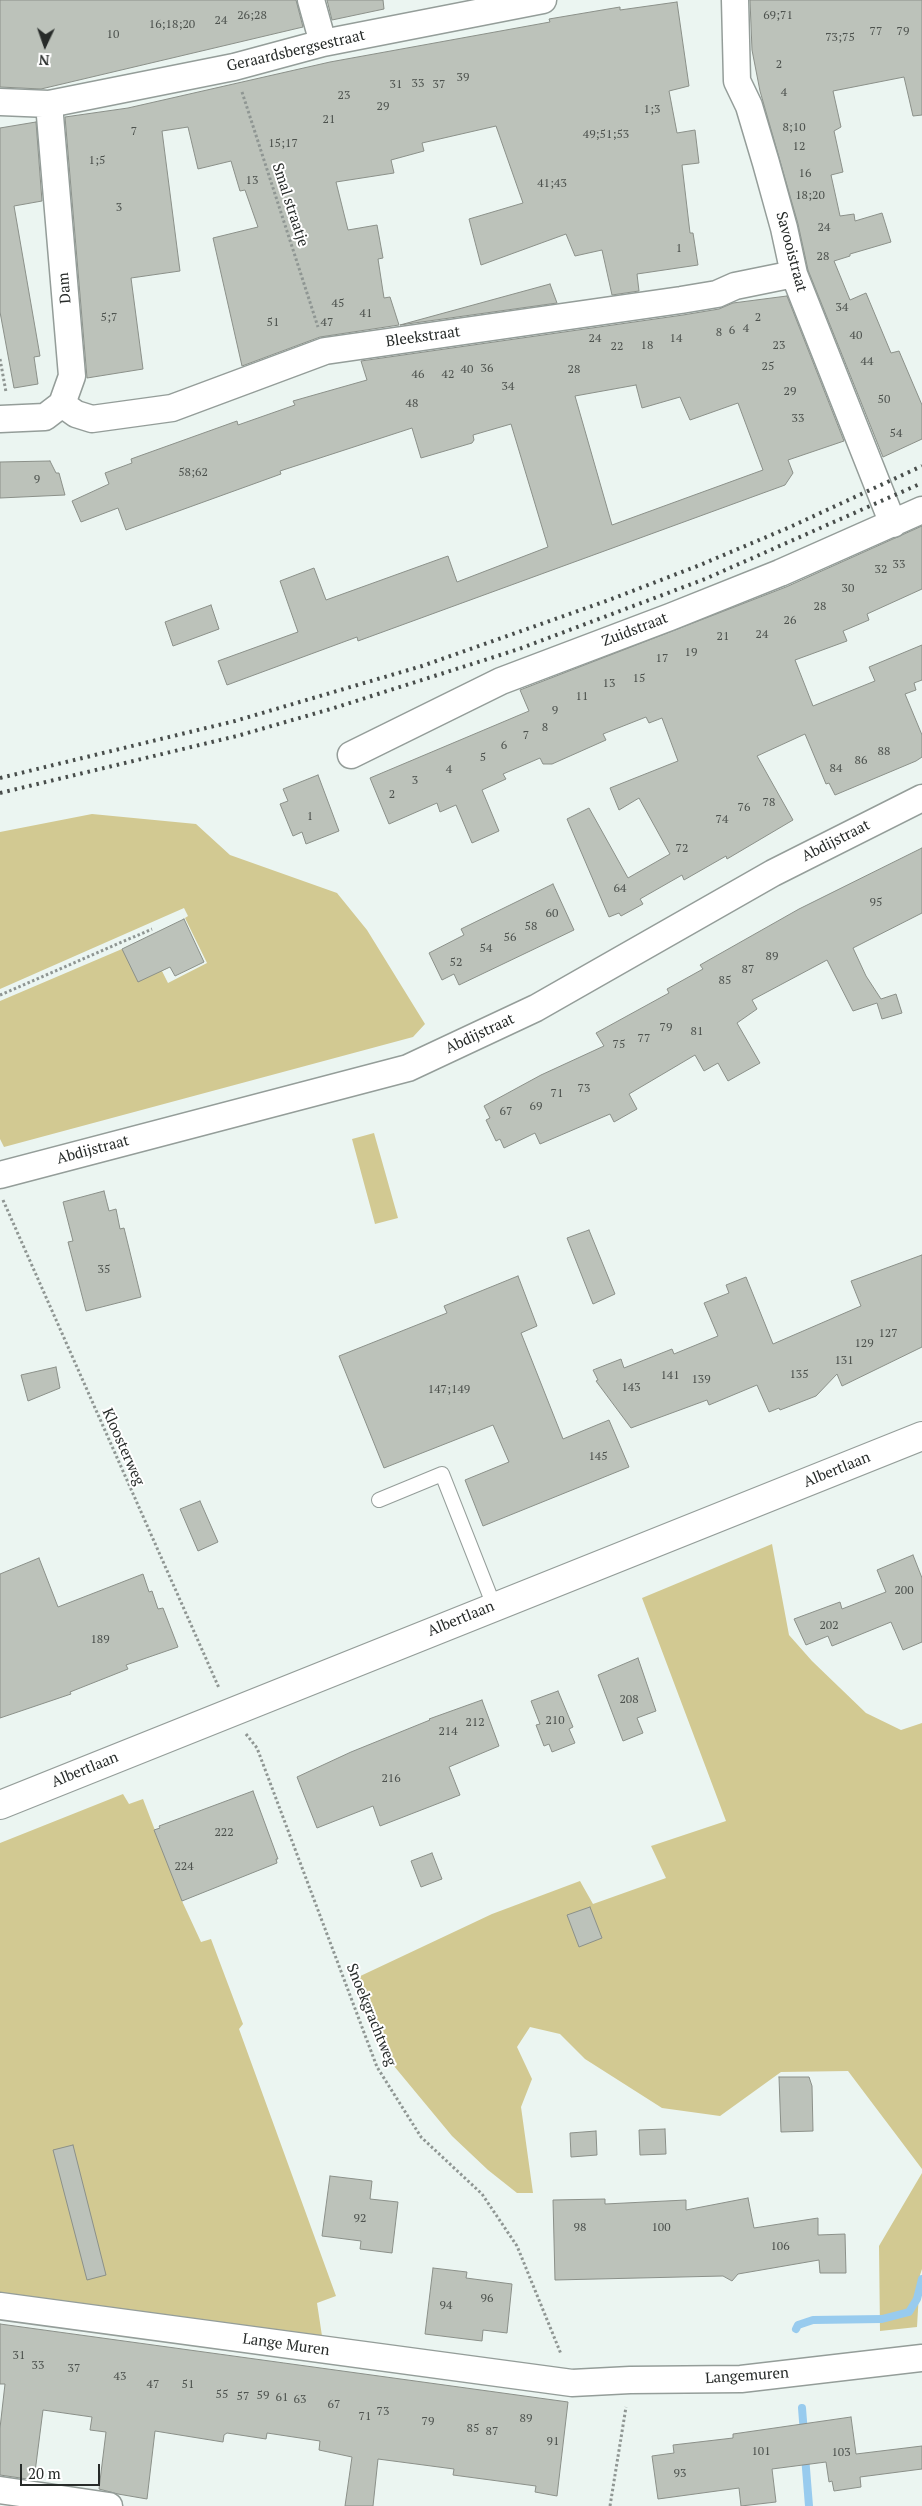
<!DOCTYPE html>
<style>
body{margin:0}
#map{position:relative;width:922px;height:2506px;overflow:hidden;background:#ebf5f1;font-family:"PT Serif",serif}
canvas{display:block}
.north{position:absolute;left:20px;top:20px;width:50px;height:50px;-webkit-text-stroke:4px #fff;paint-order:stroke;rotate:183deg;font-size:14px;font-weight:700;line-height:20px;text-align:center;color:#272b29}
.north::after{content:'';display:block;margin:auto;width:18px;height:22px;background:#272b29;clip-path:polygon(50% 0,100% 100%,50% 72%,0 100%)}
.scale{position:absolute;left:20px;top:2464px;width:80px;height:22px;box-sizing:border-box;border:2px solid #272b29;border-top:0;padding-left:6px;font-size:15px;line-height:18px;white-space:nowrap;color:#272b29;-webkit-text-stroke:4px #fff;paint-order:stroke}
</style>
<div id="map">
<canvas width="922" height="2506"></canvas>
<div class="north">N</div>
<div class="scale">20 m</div>
</div>
<script>
const ctx = document.querySelector('canvas').getContext('2d');
ctx.lineJoin = 'round';
function paint(path, color) { ctx.fillStyle = color; ctx.fill(path, 'evenodd'); }
const toPath = rows => new Path2D(rows.map(r => 'M' + r).join(''));
function trace(path, color, width, dash) { ctx.strokeStyle = color; ctx.lineWidth = width; ctx.lineCap = dash ? 'butt' : 'round'; ctx.setLineDash(dash || []); ctx.stroke(path); }
function drawText(font, color, halo, rows, align = 'center') {
  ctx.font = font + ' "PT Serif",serif'; ctx.lineWidth = 4; ctx.setLineDash([]); ctx.textBaseline = 'middle'; ctx.strokeStyle = halo; ctx.fillStyle = color; for (const [text, x, y, turn = 0] of rows) {
    ctx.save(); ctx.translate(x, y); ctx.rotate((+turn || 0) * Math.PI / 180); ctx.textAlign = isNaN(turn) ? turn : align; if (halo) ctx.strokeText(text, 0, 0); ctx.fillText(text, 0, 0); ctx.restore();
  }
}
paint(toPath([
 [92,814,196,824,230,855,337,893,367,930,425,1024,413,1037,4,1147,0,1139,0,1001,122,949,170,967,162,971,168,983,207,963,185,918,188,916,184,908,0,989,0,832],
 [374,1133,398,1218,375,1224,352,1139],
 [772,1544,789,1635,812,1661,866,1713,901,1730,922,1723,922,2169,848,2071,781,2072,720,2116,662,2108,585,2059,560,2034,530,2027,517,2047,532,2079,521,2107,533,2193,517,2193,488,2170,452,2136,384,2054,354,1979,492,1914,580,1881,593,1904,666,1878,651,1846,726,1821,642,1598],
 [123,1794,129,1804,143,1799,182,1901,201,1942,211,1939,243,2024,239,2029,336,2296,317,2303,322,2336,0,2293,0,1843],
 [922,2173,922,2269,920,2275,917,2327,880,2331,879,2246]
]), '#d2c992');
trace(toPath([
 [796,2329,798,2325,813,2320,882,2319,909,2312,917,2299,922,2279],
 [802,2408,804,2434],
 [805,2456,809,2506]
]), '#98cbee', 8);
const building = toPath([
 [0,0,296,0,303,27,41,89,0,87,0,0],
 [327,0,383,0,384,9,332,20,327,0],
 [750,0,922,0,922,115,913,116,904,77,833,91,841,127,834,131,843,172,831,175,840,216,854,214,855,221,882,213,891,242,850,254,850,256,834,261,850,300,866,293,891,353,899,351,922,405,922,439,883,457,808,270,798,224,760,91,752,50,750,0],
 [677,2,689,86,669,91,677,133,695,130,699,163,682,165,690,233,693,233,698,265,637,274,639,291,612,295,602,250,575,256,566,234,481,265,469,219,523,203,496,126,422,143,424,151,391,160,394,173,336,182,348,230,377,225,383,258,378,259,384,298,390,297,399,325,320,337,242,366,213,238,258,227,245,190,240,191,231,161,198,169,188,127,162,131,180,271,131,278,143,369,87,378,65,117,128,108,330,62,550,22,549,19,620,7,620,10,677,2],
 [36,122,42,201,14,206,40,356,34,357,38,384,14,388,0,312,0,128,36,122],
 [550,284,557,303,400,325,550,284],
 [787,296,844,441,788,460,793,473,785,485,358,641,357,637,227,685,218,661,298,632,280,581,314,568,326,600,448,556,457,582,548,547,511,424,473,435,474,440,472,443,421,458,412,428,280,471,281,474,126,530,118,508,81,522,72,501,109,484,105,473,132,463,131,459,237,421,238,425,295,405,293,401,367,380,361,361,683,315,719,309,733,303,787,296],
 [636,385,642,408,680,397,690,420,738,403,763,470,612,525,575,396,636,385],
 [50,461,56,473,59,473,65,495,0,498,0,462,50,461],
 [922,526,922,589,867,614,869,620,843,631,847,641,795,660,813,706,875,681,869,667,922,645,922,680,914,683,916,690,905,694,922,735,922,757,916,761,835,795,829,783,826,784,805,734,757,756,793,820,727,859,726,856,684,880,682,875,640,899,643,904,621,916,619,913,609,917,567,819,589,808,628,878,670,854,639,798,619,810,610,788,678,761,662,718,649,723,646,717,603,734,606,740,552,764,543,764,540,758,503,774,506,779,482,790,499,831,472,843,456,805,440,812,437,803,389,824,370,778,529,711,520,690,786,587,922,526],
 [211,605,219,629,173,646,165,622,211,605],
 [318,775,339,831,306,844,302,832,293,836,280,804,288,801,283,789,318,775],
 [922,848,922,913,853,948,866,976,881,999,896,994,902,1013,882,1019,877,1003,853,1011,827,960,752,1000,757,1009,737,1023,760,1063,728,1081,718,1063,704,1071,695,1055,629,1094,637,1109,614,1122,610,1114,540,1144,535,1133,504,1148,500,1139,496,1141,486,1120,490,1118,484,1106,541,1075,604,1046,596,1033,669,993,667,989,703,969,700,965,799,909,922,848],
 [553,884,574,930,459,985,454,974,442,980,429,953,464,935,461,929,553,884],
 [184,919,204,962,175,976,170,967,138,982,122,949,184,919],
 [104,1191,109,1211,116,1209,120,1229,124,1228,141,1297,86,1311,68,1242,73,1241,63,1202,104,1191],
 [589,1230,615,1294,593,1304,567,1238,589,1230],
 [922,1255,922,1347,842,1386,837,1374,816,1396,780,1410,779,1408,769,1412,757,1385,709,1405,707,1400,631,1428,596,1381,598,1380,593,1370,621,1359,624,1368,672,1349,674,1354,718,1336,704,1303,729,1293,726,1285,746,1277,773,1344,861,1306,851,1281,922,1255],
 [518,1276,537,1326,521,1333,563,1439,609,1420,629,1467,483,1526,465,1480,509,1462,493,1425,384,1468,339,1356,447,1313,444,1306,518,1276],
 [56,1367,60,1388,28,1401,21,1375,56,1367],
 [200,1501,218,1542,198,1551,180,1509,200,1501],
 [913,1555,922,1578,922,1642,903,1650,891,1622,832,1646,828,1636,806,1645,794,1619,840,1602,842,1609,886,1592,877,1570,913,1555],
 [39,1558,58,1607,143,1574,149,1592,152,1591,158,1609,163,1608,178,1647,126,1665,128,1669,70,1692,71,1694,0,1718,0,1574,39,1558],
 [638,1658,656,1711,637,1718,643,1733,623,1741,598,1675,638,1658],
 [558,1691,573,1727,569,1729,575,1743,552,1752,549,1744,544,1746,536,1725,540,1724,531,1701,558,1691],
 [482,1700,499,1746,449,1767,460,1795,380,1826,373,1806,317,1828,297,1777,351,1752,430,1720,429,1719,482,1700],
 [253,1791,278,1859,276,1859,277,1863,182,1901,154,1830,160,1828,159,1826,253,1791],
 [432,1853,442,1879,421,1887,411,1861,432,1853],
 [590,1907,602,1938,579,1947,567,1915,590,1907],
 [779,2077,809,2077,812,2086,813,2131,781,2132,779,2077],
 [665,2129,666,2154,640,2155,639,2130,665,2129],
 [596,2131,597,2155,571,2157,570,2133,596,2131],
 [73,2145,106,2275,87,2280,53,2150,73,2145],
 [330,2176,372,2181,370,2199,398,2202,392,2253,360,2249,361,2241,322,2236,330,2176],
 [748,2198,754,2228,818,2218,818,2235,845,2234,846,2273,820,2273,819,2260,738,2274,732,2281,723,2276,555,2280,553,2200,605,2199,605,2204,686,2200,686,2210,748,2198],
 [433,2268,467,2272,466,2278,512,2284,507,2333,483,2330,482,2341,425,2334,433,2268],
 [0,2324,568,2402,557,2496,535,2492,536,2486,453,2475,454,2469,378,2459,373,2506,345,2506,352,2457,319,2450,320,2441,267,2433,266,2439,227,2433,224,2435,223,2442,155,2431,147,2499,118,2494,99,2489,106,2432,90,2430,92,2417,43,2410,34,2480,0,2475,0,2428,5,2384,0,2384,0,2324],
 [851,2417,856,2454,922,2446,922,2469,860,2477,861,2487,834,2491,832,2481,829,2482,826,2462,772,2469,776,2502,741,2506,739,2488,658,2499,652,2456,674,2453,673,2445,733,2438,733,2434,851,2417]
]);
paint(building, '#bcc2ba');
trace(building, '#8b9089', 1);
const lane = toPath([
 [379,1500,442,1474,494,1606]
]);
const street = toPath([
 [311,0,323,43],
 [735,0,737,81,749,106,766,163,784,228,794,274,893,524],
 [0,102,49,104,234,67,323,43,543,0],
 [62,404,76,414,92,419,172,408,325,351,681,300,717,294,735,286,794,274],
 [0,419,45,417,62,404,72,376,49,104],
 [351,755,501,681,670,617,780,573,922,510],
 [0,1175,408,1068,536,1008,773,873,922,798],
 [0,2306,572,2383,630,2380,741,2379,922,2358],
 [0,2490,109,2506]
]);
const secondary = toPath([
 [0,1805,922,1436]
]);
trace(lane, '#949d99', 16);
trace(street, '#949d99', 29);
trace(secondary, '#949d99', 30);
trace(toPath([
 [242,92,318,327],
 [0,359,6,392],
 [0,995,152,929],
 [3,1200,219,1688],
 [246,1734,257,1748,377,2067,421,2137,482,2194,517,2246,561,2354],
 [610,2506,626,2407]
]), '#8f9693', 3, [2.5, 2.5]);
trace(lane, '#fff', 14);
trace(street, '#fff', 26);
trace(secondary, '#fff', 28);
trace(toPath([
 [0,778,235,721,422,666,609,600,700,565,790,527,922,466],
 [0,793,237,736,334,708,519,649,705,579,922,483]
]), '#484d4b', 4, [2.5, 5]);
drawText('12px', '#4c514d', null, [
 ["26;28",252,16],
 ["69;71",778,16],
 ["24",221,21],
 ["16;18;20",172,25],
 ["77",876,32],
 ["79",903,32],
 ["10",113,35],
 ["73;75",840,38],
 ["2",779,65],
 ["39",463,78],
 ["33",418,84],
 ["31",396,85],
 ["37",439,85],
 ["4",784,93],
 ["23",344,96],
 ["29",383,107],
 ["1;3",652,110],
 ["21",329,120],
 ["8;10",794,128],
 ["7",134,132],
 ["49;51;53",606,135],
 ["15;17",283,144],
 ["12",799,147],
 ["1;5",97,161],
 ["16",805,174],
 ["13",252,181],
 ["41;43",552,184],
 ["18;20",810,196],
 ["3",119,208],
 ["24",824,228],
 ["1",679,249],
 ["28",823,257],
 ["45",338,304],
 ["34",842,308],
 ["41",366,314],
 ["5;7",109,318],
 ["2",758,318],
 ["51",273,323],
 ["47",327,323],
 ["4",746,329],
 ["6",732,331],
 ["8",719,333],
 ["40",856,336],
 ["24",595,339],
 ["14",676,339],
 ["18",647,346],
 ["23",779,346],
 ["22",617,347],
 ["44",867,362],
 ["25",768,367],
 ["36",487,369],
 ["40",467,370],
 ["28",574,370],
 ["46",418,375],
 ["42",448,375],
 ["34",508,387],
 ["29",790,392],
 ["50",884,400],
 ["48",412,404],
 ["33",798,419],
 ["54",896,434],
 ["58;62",193,473],
 ["9",37,480],
 ["33",899,565],
 ["32",881,570],
 ["30",848,589],
 ["28",820,607],
 ["26",790,621],
 ["24",762,635],
 ["21",723,637],
 ["19",691,653],
 ["17",662,659],
 ["15",639,679],
 ["13",609,684],
 ["11",582,697],
 ["9",555,711],
 ["8",545,728],
 ["7",526,736],
 ["6",504,746],
 ["88",884,752],
 ["5",483,758],
 ["86",861,761],
 ["84",836,769],
 ["4",449,770],
 ["3",415,781],
 ["2",392,795],
 ["78",769,803],
 ["76",744,808],
 ["1",310,817],
 ["74",722,820],
 ["72",682,849],
 ["64",620,889],
 ["95",876,903],
 ["60",552,914],
 ["58",531,927],
 ["56",510,938],
 ["54",486,949],
 ["89",772,957],
 ["52",456,963],
 ["87",748,970],
 ["85",725,981],
 ["79",666,1028],
 ["81",697,1032],
 ["77",644,1039],
 ["75",619,1045],
 ["73",584,1089],
 ["71",557,1094],
 ["69",536,1107],
 ["67",506,1112],
 ["35",104,1270],
 ["127",888,1334],
 ["129",864,1344],
 ["131",844,1361],
 ["135",799,1375],
 ["141",670,1376],
 ["139",701,1380],
 ["143",631,1388],
 ["147;149",449,1390],
 ["145",598,1457],
 ["200",904,1591],
 ["202",829,1626],
 ["189",100,1640],
 ["208",629,1700],
 ["210",555,1721],
 ["212",475,1723],
 ["214",448,1732],
 ["216",391,1779],
 ["222",224,1833],
 ["224",184,1867],
 ["92",360,2219],
 ["98",580,2228],
 ["100",661,2228],
 ["106",780,2247],
 ["96",487,2299],
 ["94",446,2306],
 ["31",19,2356],
 ["33",38,2366],
 ["37",74,2369],
 ["43",120,2377],
 ["47",153,2385],
 ["51",188,2385],
 ["55",222,2395],
 ["59",263,2396],
 ["57",243,2397],
 ["61",282,2398],
 ["63",300,2400],
 ["67",334,2405],
 ["73",383,2412],
 ["71",365,2417],
 ["89",526,2419],
 ["79",428,2422],
 ["85",473,2429],
 ["87",492,2432],
 ["91",553,2442],
 ["101",761,2452],
 ["103",841,2453],
 ["93",680,2474]
]);
drawText('15px', '#272b29', '#fff', [
 ["Geraardsbergsestraat",296,51,-13],
 ["Smal straatje",290,205,72],
 ["Savooistraat",791,252,75],
 ["Dam",65,288,-95],
 ["Bleekstraat",423,337,-8],
 ["Zuidstraat",635,630,-21],
 ["Abdijstraat",836,841,-27],
 ["Abdijstraat",480,1034,-25],
 ["Abdijstraat",93,1150,-15],
 ["Kloosterweg",123,1447,66],
 ["Albertlaan",837,1470,-22],
 ["Albertlaan",461,1619,-22],
 ["Albertlaan",85,1770,-22],
 ["Snoekgrachtweg",371,2015,68],
 ["Lange Muren",286,2345,8],
 ["Langemuren",747,2376,-4]
]);
</script>
